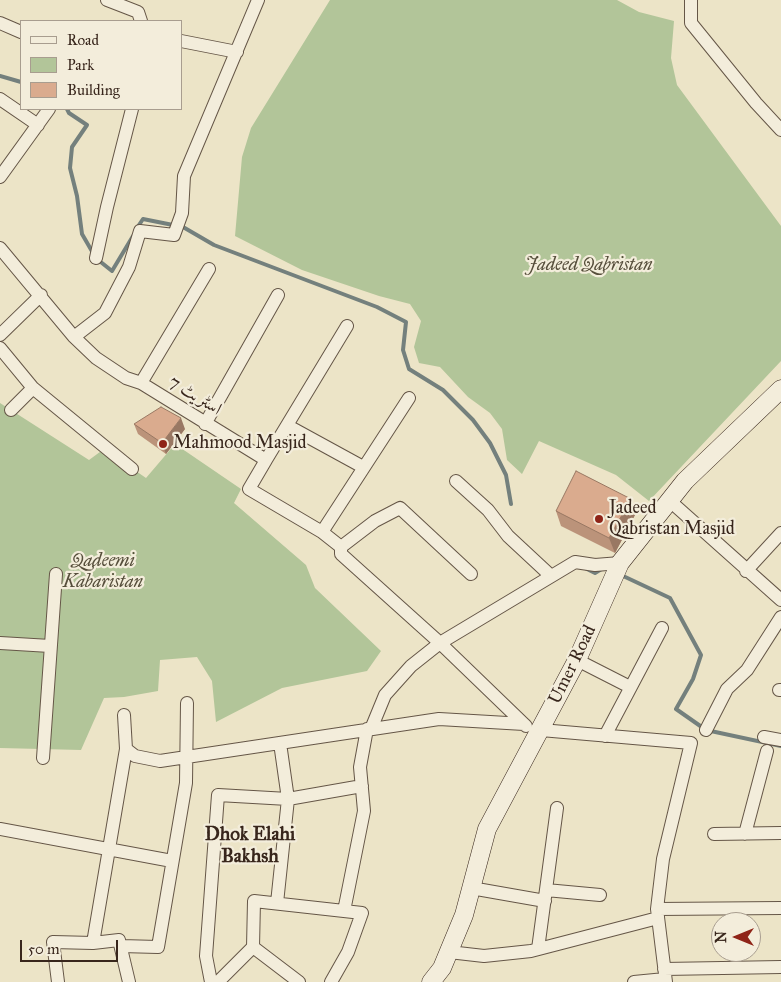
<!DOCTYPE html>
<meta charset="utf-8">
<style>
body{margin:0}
#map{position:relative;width:781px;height:982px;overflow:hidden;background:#ece4c7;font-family:"IM FELL Great Primer",serif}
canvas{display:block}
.legend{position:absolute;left:20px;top:20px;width:162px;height:90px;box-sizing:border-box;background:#f3eddb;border:1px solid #a89d8f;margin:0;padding:6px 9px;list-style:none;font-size:15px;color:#38261c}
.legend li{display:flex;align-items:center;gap:10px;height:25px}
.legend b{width:25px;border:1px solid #a89d8f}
.north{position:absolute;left:711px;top:912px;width:50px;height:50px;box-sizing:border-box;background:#f3eddb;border:1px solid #a89d8f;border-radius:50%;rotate:270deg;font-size:14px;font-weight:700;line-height:20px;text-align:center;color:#38261c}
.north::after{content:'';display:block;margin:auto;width:18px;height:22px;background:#8f2418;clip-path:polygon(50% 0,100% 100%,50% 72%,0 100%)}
.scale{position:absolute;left:20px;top:940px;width:98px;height:22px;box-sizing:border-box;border:2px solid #38261c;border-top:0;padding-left:6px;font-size:15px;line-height:18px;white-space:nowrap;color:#38261c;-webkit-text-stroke:4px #f3eddb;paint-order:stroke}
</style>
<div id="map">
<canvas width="781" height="982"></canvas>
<ul class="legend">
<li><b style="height:6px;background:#f3eddb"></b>Road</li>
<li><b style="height:14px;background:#b2c599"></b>Park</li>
<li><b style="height:14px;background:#daab8e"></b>Building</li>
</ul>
<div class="north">N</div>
<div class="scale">50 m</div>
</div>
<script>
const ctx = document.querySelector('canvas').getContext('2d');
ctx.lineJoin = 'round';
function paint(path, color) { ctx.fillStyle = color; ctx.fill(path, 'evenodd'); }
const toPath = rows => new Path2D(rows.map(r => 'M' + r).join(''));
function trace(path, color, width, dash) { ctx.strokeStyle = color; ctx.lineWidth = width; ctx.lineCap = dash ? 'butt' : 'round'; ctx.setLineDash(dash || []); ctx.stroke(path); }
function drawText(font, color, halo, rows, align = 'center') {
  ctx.font = font + ' "IM FELL Great Primer",Amiri,serif'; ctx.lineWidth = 4.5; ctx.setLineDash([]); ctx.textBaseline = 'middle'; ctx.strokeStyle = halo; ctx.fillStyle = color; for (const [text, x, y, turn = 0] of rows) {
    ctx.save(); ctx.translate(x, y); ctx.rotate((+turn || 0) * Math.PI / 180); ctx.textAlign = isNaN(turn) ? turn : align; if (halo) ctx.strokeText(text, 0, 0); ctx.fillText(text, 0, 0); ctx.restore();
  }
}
paint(toPath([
 [330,0,617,0,639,12,674,21,671,58,677,85,781,226,781,361,649,501,616,475,539,441,522,474,507,460,502,429,490,413,468,397,440,367,419,363,414,347,421,321,410,304,379,296,302,270,235,236,242,157,251,128],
 [0,403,89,460,104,449,146,478,175,444,241,489,234,503,306,565,315,588,381,651,367,671,282,688,216,722,212,681,197,657,160,660,158,691,124,697,104,698,81,750,0,748]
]), '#b2c599');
trace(toPath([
 [0,76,21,82],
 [67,109,69,113,87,125,72,147,70,168,77,196,82,234,93,253],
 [137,228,143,219,183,227,214,245,377,307,406,322,403,350,409,369,443,390,473,420,490,443,506,475,511,504],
 [97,259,112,271,133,236],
 [587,569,595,573,603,568],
 [621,575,670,598,701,655,693,679,676,709,706,730,781,746]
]), '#74807d', 4);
const street = toPath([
 [107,0,138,12,141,21],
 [691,0,691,23,756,103,781,130],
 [0,23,21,32],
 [181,41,237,52],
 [0,99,38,125],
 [0,177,49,109],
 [0,248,74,337,96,358,126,378,141,383,266,460,347,326],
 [96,258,107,207,132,109],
 [0,335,41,295],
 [74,337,105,313,129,267,140,231,174,235,182,213,184,176,258,0],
 [0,348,33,388,132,469],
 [141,383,209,269],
 [11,410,33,388],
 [205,424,278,295],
 [288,426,363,467],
 [266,460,249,489,322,532,341,547,341,554,440,643,526,726],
 [456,481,488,510,508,536,551,576],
 [670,501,781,600],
 [322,532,409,398],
 [341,547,375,521,400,508,471,574],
 [746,571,781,533],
 [0,643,50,646],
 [577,660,630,687],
 [779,690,781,690],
 [124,715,126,749,135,756,160,761,439,719,524,724],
 [371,729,385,695,411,666,440,643,575,562,595,565,620,563],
 [541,730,691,743,663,859,657,909,666,982],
 [706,730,727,689,747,670,781,617],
 [605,736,662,628],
 [764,737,781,740],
 [43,758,56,574],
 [0,829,172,861],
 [714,834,781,833],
 [745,834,767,751],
 [471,888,545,901],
 [546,890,600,895],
 [277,903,288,799,280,743],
 [657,909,781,908],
 [344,911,364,811,360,767,367,729],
 [93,943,126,749],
 [121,946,158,947,186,783,187,703],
 [253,947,299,982],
 [538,949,557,808],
 [449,952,484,956,531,951,658,918],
 [664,969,781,967],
 [58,982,53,942,93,943,119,940,129,982],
 [211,982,206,956,218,795,288,799,362,786],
 [218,982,253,947,254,901,362,913,348,952,331,982],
 [634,982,665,979]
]);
const secondary = toPath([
 [431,982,442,968,464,915,487,829,577,660,620,563,685,481,781,389]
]);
trace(street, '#655647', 14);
trace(secondary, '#38261c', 19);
trace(street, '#f3eddb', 12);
trace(secondary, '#f3eddb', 18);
paint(toPath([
 [134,424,185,429,166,454,138,434],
 [556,511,636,513,615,553,561,526]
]), '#bb937a');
paint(toPath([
 [181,418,185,429,166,454,162,443],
 [631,499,636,513,615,553,609,538]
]), '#997863');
const building = toPath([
 [161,407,181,418,162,443,134,424,161,407],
 [576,471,631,499,609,538,556,511,576,471]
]);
paint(building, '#daab8e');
trace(building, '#997863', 1);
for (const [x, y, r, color] of [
 [163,444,5,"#8f2418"],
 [599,519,5,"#8f2418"]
]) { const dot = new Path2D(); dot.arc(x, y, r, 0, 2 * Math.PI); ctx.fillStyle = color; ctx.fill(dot); trace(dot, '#f3eddb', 2); }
drawText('italic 18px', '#564e3b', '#f3eddb', [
 ["Jadeed Qabristan",589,266],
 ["Qadeemi",103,562],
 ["Kabaristan",103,583]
]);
drawText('18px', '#38261c', '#f3eddb', [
 ["اسٹریٹ 7",195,396,32],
 ["Umer Road",573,665,-64]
]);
drawText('18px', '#38261c', '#f3eddb', [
 ["Mahmood Masjid",173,444],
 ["Jadeed",609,509],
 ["Qabristan Masjid",609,530]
], 'left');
drawText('bold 19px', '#38261c', '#f3eddb', [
 ["Dhok Elahi",250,835],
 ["Bakhsh",250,857]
]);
</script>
